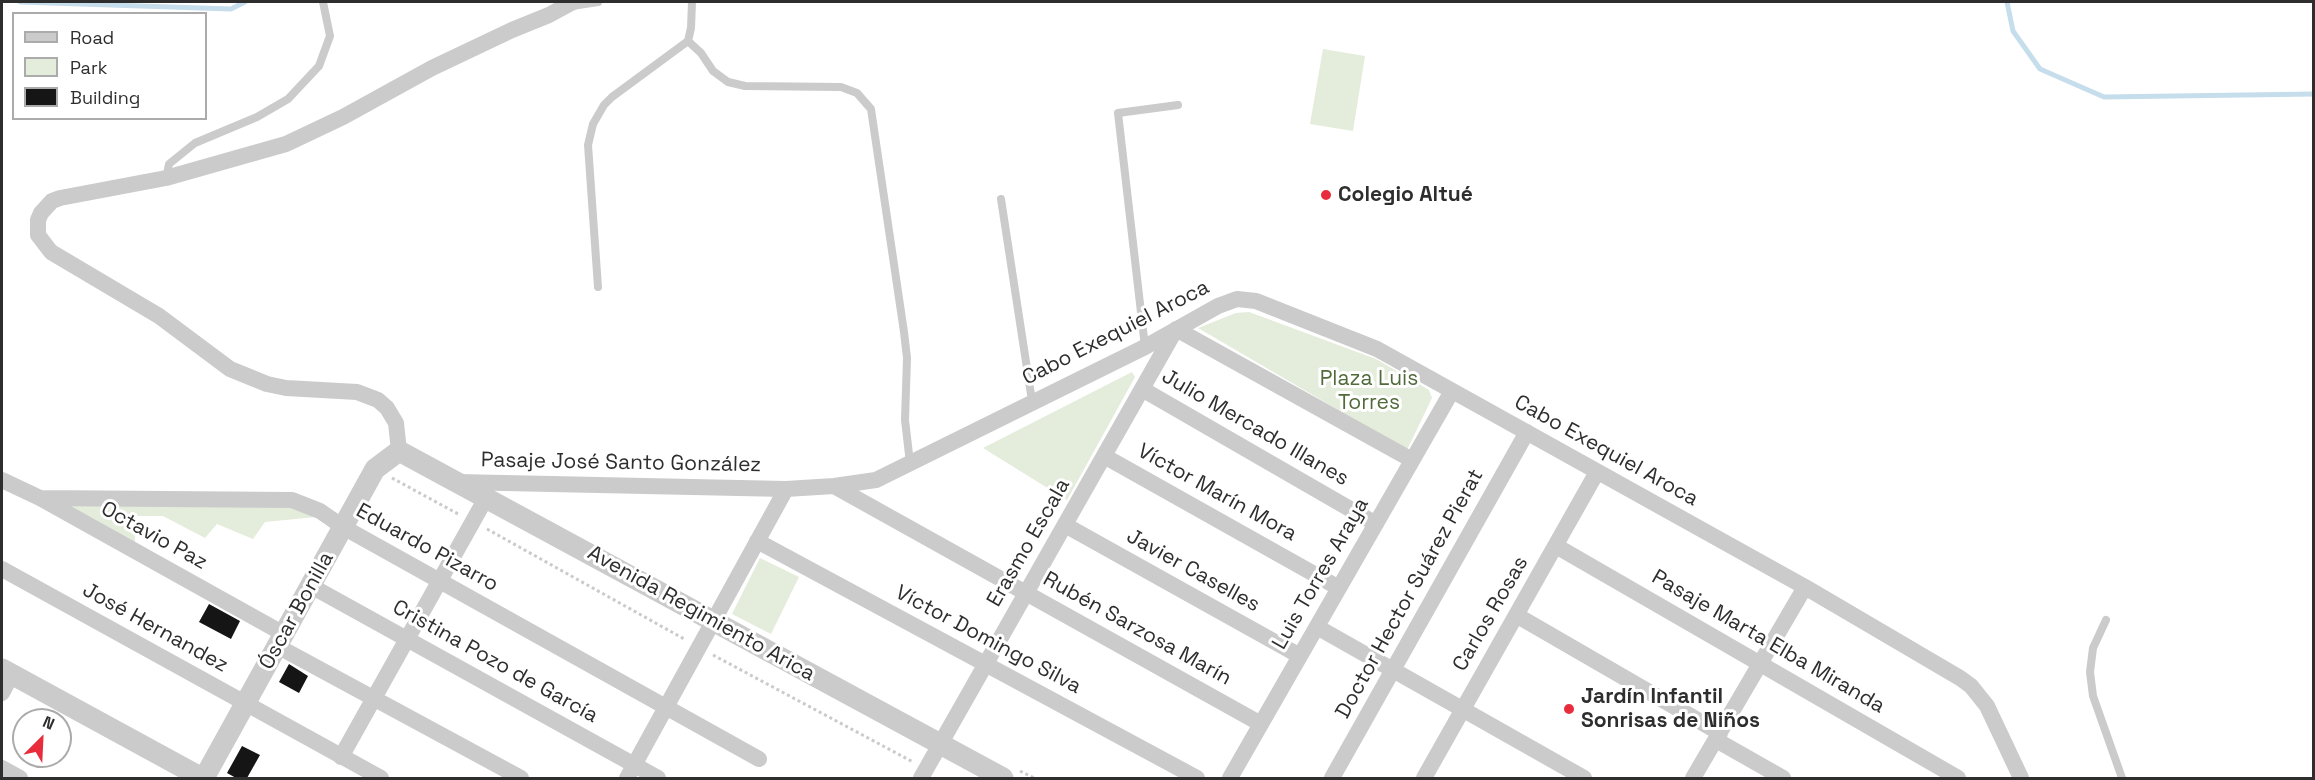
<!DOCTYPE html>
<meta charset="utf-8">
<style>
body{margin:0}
#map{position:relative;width:2315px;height:780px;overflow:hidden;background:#fff;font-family:"Space Grotesk",sans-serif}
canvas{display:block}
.frame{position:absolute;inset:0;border:3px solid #2e2e2e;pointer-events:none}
.legend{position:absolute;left:12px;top:12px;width:195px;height:108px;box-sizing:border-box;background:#fff;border:2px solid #ababab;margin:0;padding:8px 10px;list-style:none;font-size:18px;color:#2e2e2e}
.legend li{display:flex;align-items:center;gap:12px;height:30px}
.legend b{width:30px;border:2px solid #ababab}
.north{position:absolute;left:12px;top:708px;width:60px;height:60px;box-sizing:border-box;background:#fff;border:2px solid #ababab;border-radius:50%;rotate:24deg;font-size:16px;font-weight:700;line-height:24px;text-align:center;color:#2e2e2e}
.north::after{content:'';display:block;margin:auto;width:21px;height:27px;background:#e92c3c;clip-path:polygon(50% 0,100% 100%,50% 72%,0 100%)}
</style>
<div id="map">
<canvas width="2315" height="780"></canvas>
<div class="frame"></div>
<ul class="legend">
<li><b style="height:8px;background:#cbcbcb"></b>Road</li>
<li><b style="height:16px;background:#e4ecdb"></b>Park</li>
<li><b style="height:16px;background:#151515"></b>Building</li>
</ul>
<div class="north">N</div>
</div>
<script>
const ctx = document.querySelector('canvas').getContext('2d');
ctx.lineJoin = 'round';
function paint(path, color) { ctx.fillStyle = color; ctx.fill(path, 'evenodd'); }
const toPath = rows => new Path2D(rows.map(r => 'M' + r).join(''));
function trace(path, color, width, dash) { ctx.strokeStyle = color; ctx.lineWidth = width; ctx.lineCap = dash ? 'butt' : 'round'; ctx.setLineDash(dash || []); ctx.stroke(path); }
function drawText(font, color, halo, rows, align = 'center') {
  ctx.font = font + ' "Space Grotesk",sans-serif'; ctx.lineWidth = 6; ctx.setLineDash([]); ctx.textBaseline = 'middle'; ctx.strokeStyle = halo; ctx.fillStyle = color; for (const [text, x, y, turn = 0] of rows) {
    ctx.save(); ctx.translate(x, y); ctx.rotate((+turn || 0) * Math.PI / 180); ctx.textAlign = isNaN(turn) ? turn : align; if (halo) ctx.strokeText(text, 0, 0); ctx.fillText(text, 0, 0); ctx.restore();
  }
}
paint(toPath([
 [1323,49,1365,56,1353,131,1310,124],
 [1249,312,1376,359,1429,390,1432,398,1407,450,1198,328,1236,313],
 [1132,372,1135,377,1067,500,983,448],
 [293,504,316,517,265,522,253,539,217,524,205,538,163,516,135,516,135,544,66,505],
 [760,558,799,577,771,634,732,614]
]), '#e4ecdb');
trace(toPath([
 [20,2,231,9,245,2],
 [2007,2,2013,31,2040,69,2104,97,2314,94]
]), '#c6deec', 5);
paint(toPath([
 [209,604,240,621,231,639,199,622],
 [289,664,308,676,299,693,279,682],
 [242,746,260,755,247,778,236,778,227,773]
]), '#151515');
trace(toPath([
 [392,478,460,515],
 [487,529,686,640],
 [713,655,913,762],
 [1020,771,1034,778]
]), '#cbcbcb', 3, [3, 3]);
trace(toPath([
 [572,6,598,2],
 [688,41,701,53,713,71,728,82,745,86,841,87,857,93,871,109,904,332,907,358,905,420,910,463],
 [166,178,169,164,195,143,257,117,288,99,319,66,330,36,323,2],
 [1001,199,1032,401],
 [598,287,588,145,593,124,604,105,612,97,688,41,691,28,692,2],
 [1145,347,1118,113,1178,105],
 [2106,620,2093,648,2090,672,2093,696,2122,778]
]), '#cbcbcb', 8);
trace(toPath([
 [1142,389,1376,524],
 [399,451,396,423,387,408,378,400,357,392,286,388,267,384,230,369,159,316,51,252,38,235,38,220,41,213,52,201,60,198,166,178,286,144,343,117,432,68,512,30,549,15,573,2],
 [1104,456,1339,588],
 [2,480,40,498,284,634],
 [457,482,786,489,834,486,876,480,1145,347,1218,306,1237,299,1256,301,1377,349,1805,587,1960,678,1971,686,1987,706,2021,778],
 [834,486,1261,724],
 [40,498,292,500,320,511,343,527,759,759],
 [1065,525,1300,656],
 [757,541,1197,778],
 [1556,546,1958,778],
 [2,569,381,778],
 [311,586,658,778],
 [1516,615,1720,733],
 [1317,627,1584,778],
 [277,646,521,778],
 [2,693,12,674],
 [1716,740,1783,778],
 [341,757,486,498],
 [2,768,20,778],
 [627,778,786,489],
 [921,778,1176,329,1412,460],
 [1230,778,1452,391],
 [1332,778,1527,432],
 [1424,778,1597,472],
 [1693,778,1805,587]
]), '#cbcbcb', 16);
trace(toPath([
 [2,669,202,778],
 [204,778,375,469,399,451,1003,778]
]), '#cbcbcb', 21);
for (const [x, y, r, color] of [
 [1326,195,6,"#e92c3c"],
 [1569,709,6,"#e92c3c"]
]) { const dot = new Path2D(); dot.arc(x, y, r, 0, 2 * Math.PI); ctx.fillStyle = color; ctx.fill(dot); trace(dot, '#fff', 2); }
drawText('bold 21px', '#2e2e2e', '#fff', [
 ["Colegio Altué",1338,195],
 ["Jardín Infantil",1581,697],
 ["Sonrisas de Niños",1581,721]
], 'left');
drawText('21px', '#2e2e2e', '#fff', [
 ["Cabo Exequiel Aroca",1116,333,-27],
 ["Julio Mercado Illanes",1255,428,30],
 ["Cabo Exequiel Aroca",1606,451,29],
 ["Pasaje José Santo González",621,463,1],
 ["Víctor Marín Mora",1217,493,29],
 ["Octavio Paz",154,536,29],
 ["Erasmo Escala",1029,543,-60],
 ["Eduardo Pizarro",427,548,29],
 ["Javier Caselles",1193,571,29],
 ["Luis Torres Araya",1321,574,-60],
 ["Doctor Hector Suárez Pierat",1410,594,-61],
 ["Óscar Bonilla",297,611,-61],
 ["Avenida Regimiento Arica",701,614,29],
 ["Carlos Rosas",1491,614,-60],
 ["José Hernandez",155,628,29],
 ["Rubén Sarzosa Marín",1137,629,29],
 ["Víctor Domingo Silva",988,640,28],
 ["Pasaje Marta Elba Miranda",1768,642,30],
 ["Cristina Pozo de García",495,662,29]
]);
drawText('21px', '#516a3a', '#fff', [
 ["Plaza Luis",1369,379],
 ["Torres",1369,403]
]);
</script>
